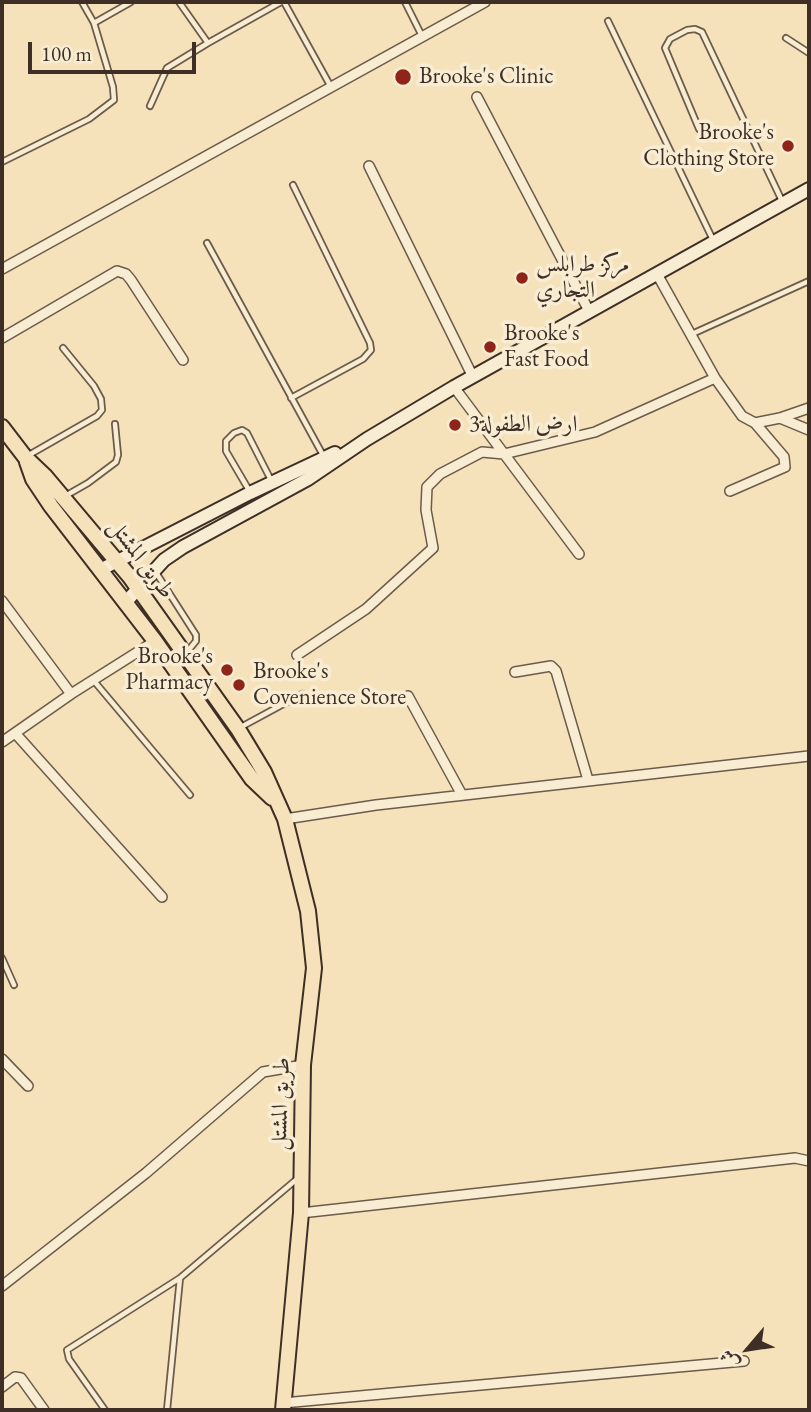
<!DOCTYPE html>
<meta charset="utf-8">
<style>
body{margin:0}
#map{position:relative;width:811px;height:1412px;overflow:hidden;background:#f5e2bb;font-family:"EB Garamond",Amiri,serif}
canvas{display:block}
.frame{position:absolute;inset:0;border:4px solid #3e2e25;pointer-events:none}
.north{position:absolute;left:713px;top:1314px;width:70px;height:70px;-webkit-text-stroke:5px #f8ecd3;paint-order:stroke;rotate:241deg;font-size:19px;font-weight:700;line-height:28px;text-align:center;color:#3e2e25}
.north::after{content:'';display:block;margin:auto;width:24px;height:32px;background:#3e2e25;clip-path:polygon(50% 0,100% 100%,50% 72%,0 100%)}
.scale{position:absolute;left:28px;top:42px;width:168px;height:32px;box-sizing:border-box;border:4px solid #3e2e25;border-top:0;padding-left:9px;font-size:21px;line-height:24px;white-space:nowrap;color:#3e2e25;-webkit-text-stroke:5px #f8ecd3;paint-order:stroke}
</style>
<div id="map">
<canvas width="811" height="1412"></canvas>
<div class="frame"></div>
<div class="north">ش</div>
<div class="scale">100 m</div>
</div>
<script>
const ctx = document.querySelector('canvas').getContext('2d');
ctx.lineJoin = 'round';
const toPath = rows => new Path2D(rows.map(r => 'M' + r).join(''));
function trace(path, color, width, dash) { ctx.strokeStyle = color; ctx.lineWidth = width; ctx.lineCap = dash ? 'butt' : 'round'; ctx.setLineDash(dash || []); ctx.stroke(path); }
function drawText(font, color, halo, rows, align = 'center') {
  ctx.font = font + ' "EB Garamond",Amiri,serif'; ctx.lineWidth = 7; ctx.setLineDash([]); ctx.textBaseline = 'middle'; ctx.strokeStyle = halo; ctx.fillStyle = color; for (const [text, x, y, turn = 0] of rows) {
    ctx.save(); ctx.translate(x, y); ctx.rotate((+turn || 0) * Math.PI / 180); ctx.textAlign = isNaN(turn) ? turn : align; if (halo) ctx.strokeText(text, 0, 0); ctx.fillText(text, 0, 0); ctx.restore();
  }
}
const lane = toPath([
 [179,2,208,43,281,2],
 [284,2,331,87],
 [405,2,422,36],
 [608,21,714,242],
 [94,23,131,2],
 [786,38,809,53],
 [150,106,167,68,208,43],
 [699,129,665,48,670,39,687,30,695,29,702,32,783,203],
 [2,162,89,119,114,100,113,87,94,23,82,2],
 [207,243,324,457],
 [692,334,809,281],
 [291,398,363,359,371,350,370,343,293,185],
 [29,455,97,416,102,410,101,399,94,386,63,348],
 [250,492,226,451,226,441,234,433,242,430,247,433,272,482],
 [67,495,88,483,116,462,118,455,115,424],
 [155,571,196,635,196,641,187,652],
 [94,681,190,795],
 [241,727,302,694],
 [2,958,14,985],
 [105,1410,69,1359,67,1350,180,1278],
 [167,1410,180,1278,297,1179]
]);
const street = toPath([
 [477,97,589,311],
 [369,166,473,377],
 [2,269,485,2],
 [657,274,715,378,742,416,755,423,784,457,785,467,730,491],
 [2,338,117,271,126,274,131,280,183,360],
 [454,387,579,554],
 [780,418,809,430],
 [755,423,780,418,809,408],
 [2,601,71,694],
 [297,655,366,609,433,548,426,510,427,487,440,474,482,452,504,454,595,432,715,378],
 [515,672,551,666,556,671,588,780],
 [408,696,462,795],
 [15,733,162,897],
 [2,742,71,694,155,641],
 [285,819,376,805,809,756],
 [2,1059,28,1086],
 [301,1213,795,1158,809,1161],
 [2,1286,146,1173,263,1072,303,1065],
 [2,1387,15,1377,21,1378,44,1410],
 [283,1403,744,1361]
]);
const secondary = toPath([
 [100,570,250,493,335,453],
 [125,603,164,560,183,547,308,479,367,439,454,387,809,189]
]);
const primary = toPath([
 [2,427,25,457,45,476,130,577,238,729,264,772,285,819,308,911,314,968,303,1065,301,1213,283,1410],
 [27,462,33,479,51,506,155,641,252,779,272,798]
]);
trace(lane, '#6c5b4a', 8);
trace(street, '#6c5b4a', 12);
trace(secondary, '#3e2e25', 16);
trace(primary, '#3e2e25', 18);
trace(lane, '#f8ecd3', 4.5);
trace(street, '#f8ecd3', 9);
trace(secondary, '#f8ecd3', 12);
trace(primary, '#f5e2bb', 14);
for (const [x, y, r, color] of [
 [403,77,9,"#8f2418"],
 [788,146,7,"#8f2418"],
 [522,278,7,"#8f2418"],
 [490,347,7,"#8f2418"],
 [455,425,7,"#8f2418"],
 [227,670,7,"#8f2418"],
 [239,685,7,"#8f2418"]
]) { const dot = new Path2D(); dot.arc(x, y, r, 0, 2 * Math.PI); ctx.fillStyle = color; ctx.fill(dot); trace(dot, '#f8ecd3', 2.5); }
drawText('23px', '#3e2e25', '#f8ecd3', [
 ["Brooke's Clinic",419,77],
 ["Brooke's",774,133,"right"],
 ["Clothing Store",774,159,"right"],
 ["مركز طرابلس",536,265],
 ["التجاري",536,291],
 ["Brooke's",504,334],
 ["Fast Food",504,360],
 ["ارض الطفولة3",469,425],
 ["Brooke's",213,657,"right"],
 ["Pharmacy",213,683,"right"],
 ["Brooke's",253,672],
 ["Covenience Store",253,698]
], 'left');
drawText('23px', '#3e2e25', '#f8ecd3', [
 ["طريق المشتل",141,559,53],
 ["طريق المشتل",281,1104,-88]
]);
</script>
